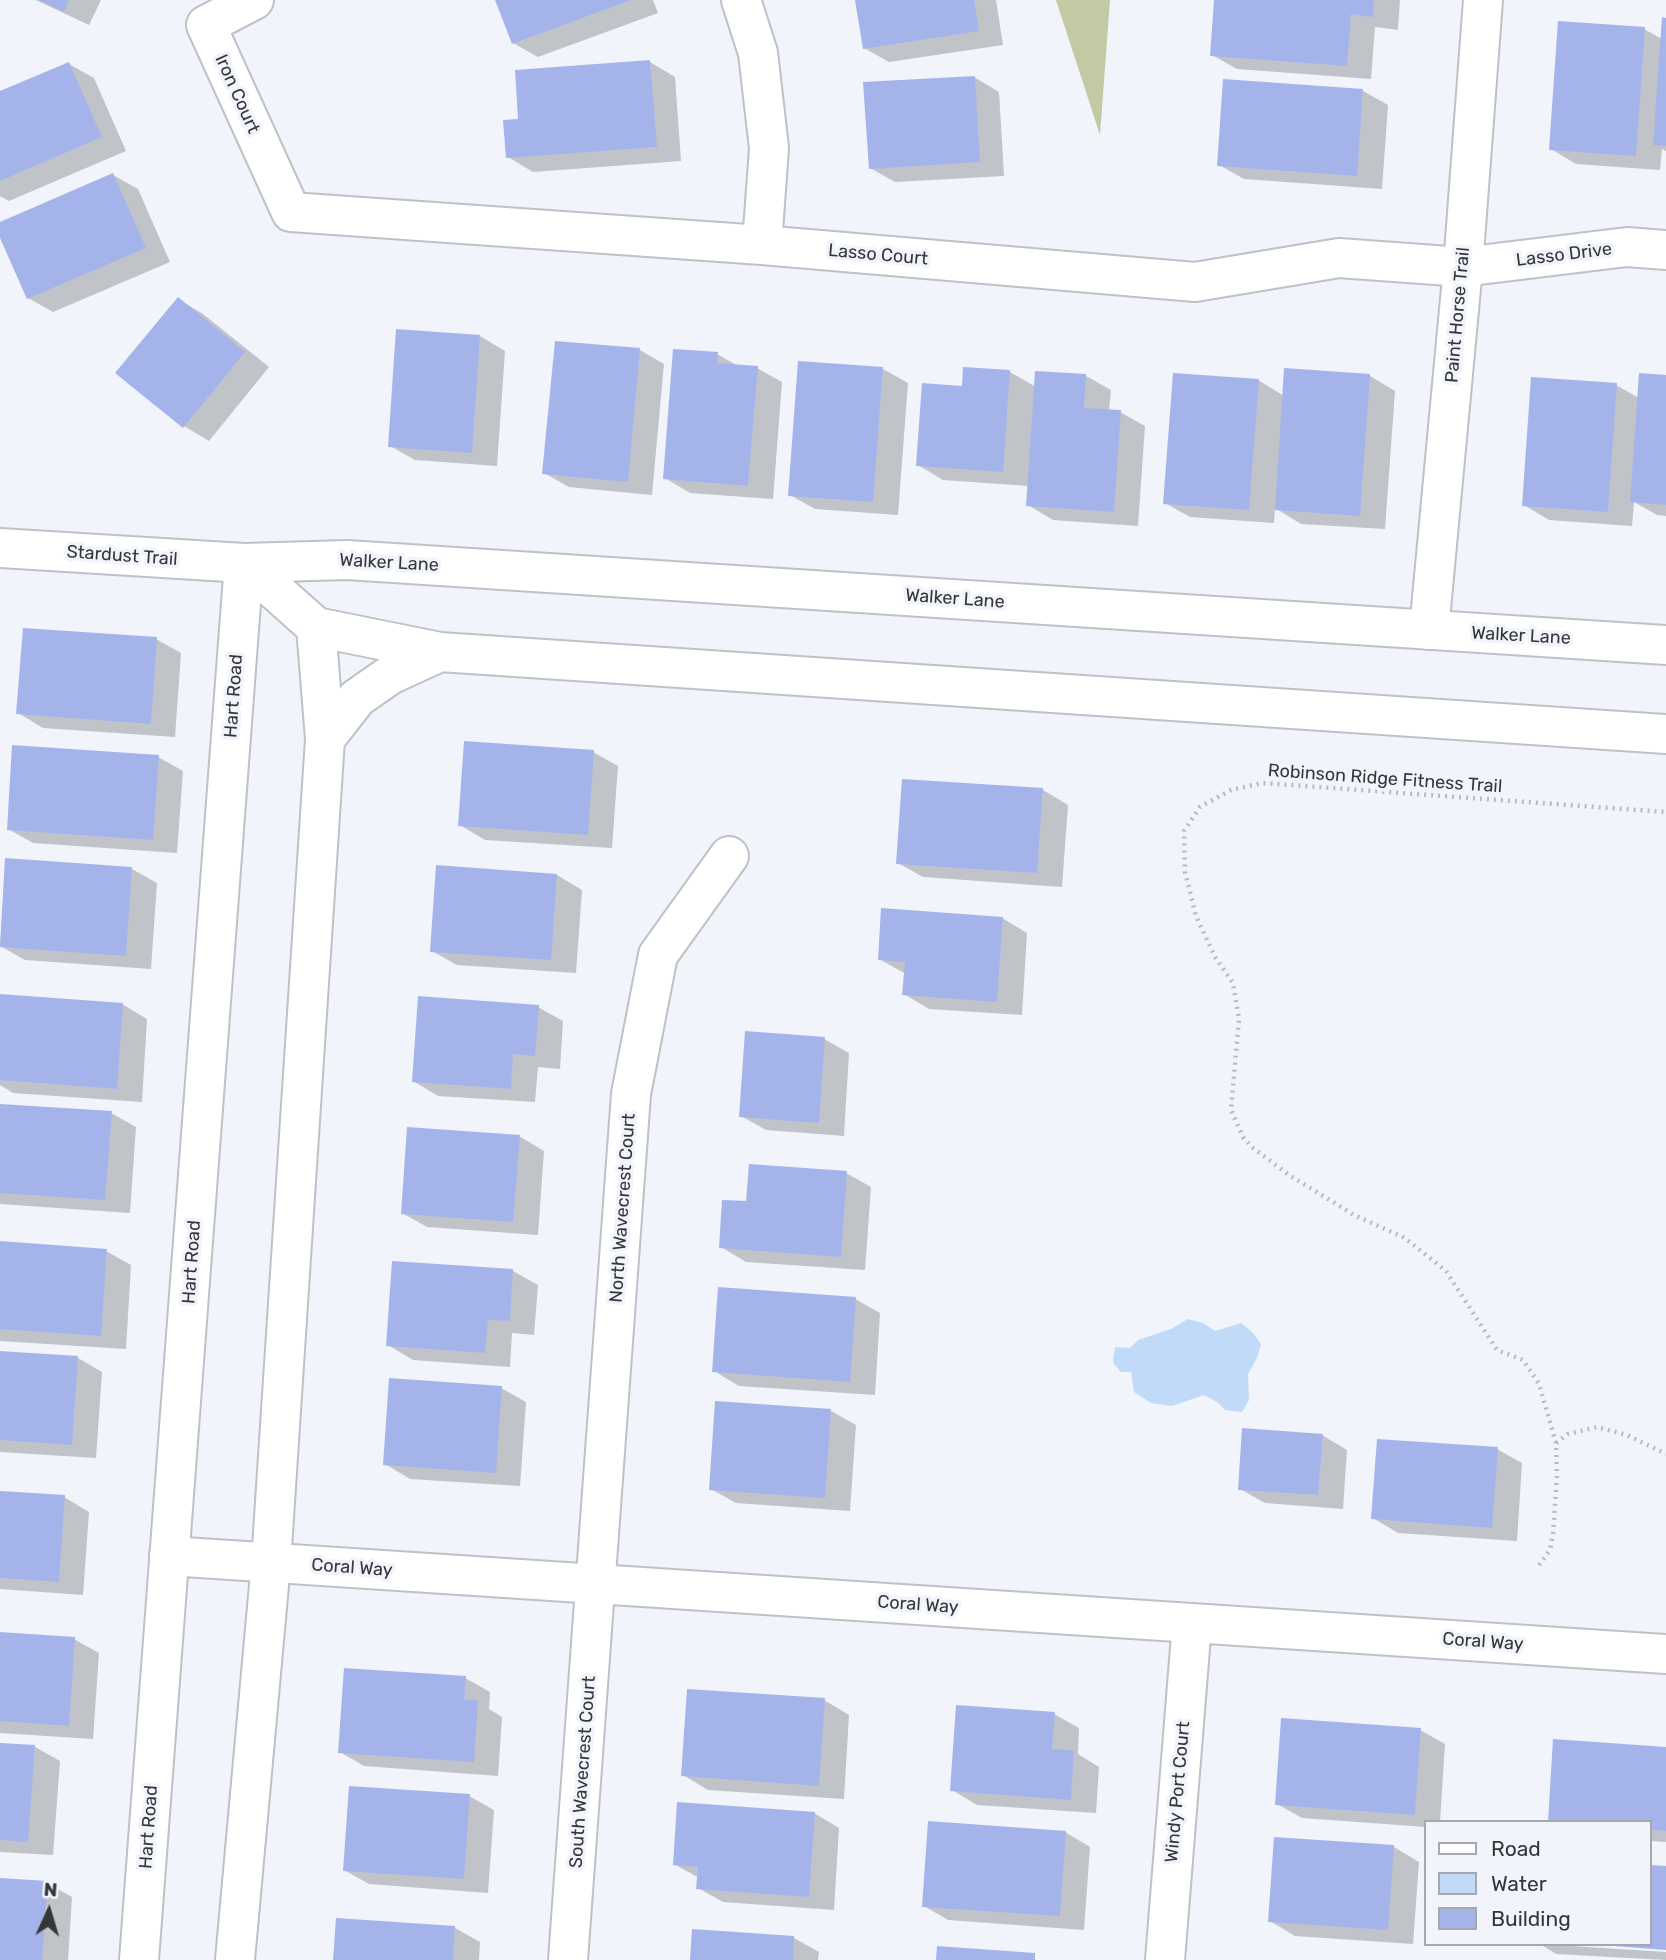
<!DOCTYPE html>
<style>
body{margin:0}
#map{position:relative;width:1666px;height:1960px;overflow:hidden;background:#f1f4fb;font-family:Rubik,sans-serif}
canvas{display:block}
.legend{position:absolute;left:1424px;top:1820px;width:228px;height:126px;box-sizing:border-box;background:#f1f4fb;border:2px solid #a6a8ad;margin:0;padding:9px 12px;list-style:none;font-size:21px;color:#363639}
.legend li{display:flex;align-items:center;gap:14px;height:35px}
.legend b{width:35px;border:2px solid #a6a8ad}
.north{position:absolute;left:14px;top:1876px;width:70px;height:70px;-webkit-text-stroke:5px #f1f4fb;paint-order:stroke;rotate:4deg;font-size:19px;font-weight:700;line-height:28px;text-align:center;color:#363639}
.north::after{content:'';display:block;margin:auto;width:24px;height:32px;background:#363639;clip-path:polygon(50% 0,100% 100%,50% 72%,0 100%)}
</style>
<div id="map">
<canvas width="1666" height="1960"></canvas>
<ul class="legend">
<li><b style="height:9px;background:#fff"></b>Road</li>
<li><b style="height:19px;background:#c0daf7"></b>Water</li>
<li><b style="height:19px;background:#a4b4eb"></b>Building</li>
</ul>
<div class="north">N</div>
</div>
<script>
const ctx = document.querySelector('canvas').getContext('2d');
ctx.lineJoin = 'round';
function paint(path, color) { ctx.fillStyle = color; ctx.fill(path, 'evenodd'); }
const toPath = rows => new Path2D(rows.map(r => 'M' + r).join(''));
function trace(path, color, width, dash) { ctx.strokeStyle = color; ctx.lineWidth = width; ctx.lineCap = dash ? 'butt' : 'round'; ctx.setLineDash(dash || []); ctx.stroke(path); }
function drawText(font, color, halo, rows, align = 'center') {
  ctx.font = font + ' Rubik,sans-serif'; ctx.lineWidth = 7; ctx.setLineDash([]); ctx.textBaseline = 'middle'; ctx.strokeStyle = halo; ctx.fillStyle = color; for (const [text, x, y, turn = 0] of rows) {
    ctx.save(); ctx.translate(x, y); ctx.rotate((+turn || 0) * Math.PI / 180); ctx.textAlign = isNaN(turn) ? turn : align; if (halo) ctx.strokeText(text, 0, 0); ctx.fillText(text, 0, 0); ctx.restore();
  }
}
paint(toPath([
 [1056,0,1110,0,1100,135]
]), '#c3c9a3');
paint(toPath([
 [1188,1319,1203,1323,1215,1331,1241,1323,1253,1333,1261,1344,1257,1358,1248,1374,1249,1400,1242,1412,1225,1410,1217,1402,1204,1395,1172,1406,1151,1403,1134,1392,1131,1372,1121,1372,1113,1363,1115,1347,1130,1348,1138,1340,1171,1329]
]), '#c0daf7');
paint(toPath([
 [36,0,101,0,89,25],
 [497,0,653,0,658,13,538,57,513,43],
 [857,0,996,0,1003,45,889,62,864,48],
 [1216,0,1400,0,1398,30,1375,27,1371,79,1237,69,1212,55],
 [1666,19,1666,151,1662,149,1660,170,1576,164,1551,149,1644,29,1662,39],
 [650,62,675,77,681,161,533,172,508,157,520,121],
 [69,64,94,78,126,151,9,201,0,196,0,93],
 [974,77,999,92,1004,176,895,182,870,168],
 [1363,91,1388,105,1382,189,1244,179,1219,165],
 [113,175,138,189,170,262,53,312,28,298,0,234,0,224],
 [178,299,203,314,269,367,209,441,184,426],
 [480,336,505,351,497,466,415,460,390,446],
 [640,350,664,364,652,495,569,487,544,473],
 [717,354,740,367,757,368,782,382,773,499,690,493,665,478],
 [883,369,908,383,898,515,815,509,790,495],
 [1010,372,1036,387,1086,376,1111,390,1109,411,1120,412,1145,426,1138,526,1053,520,1028,505,1029,486,943,480,918,465,964,387],
 [1370,376,1395,391,1385,529,1301,524,1275,508,1274,523,1190,517,1165,503,1258,380,1284,396],
 [1666,377,1666,516,1657,515,1634,502,1632,526,1549,520,1524,505,1616,385,1639,398],
 [156,639,181,653,175,737,43,728,18,713],
 [593,752,618,766,612,848,485,840,460,825],
 [158,757,183,771,177,853,33,843,8,829],
 [1043,790,1068,805,1062,887,923,877,898,863],
 [6,860,132,869,157,883,151,969,25,960,0,946],
 [557,875,582,890,576,973,457,965,432,951],
 [1002,918,1027,933,1022,1015,929,1009,904,994,906,974,879,959],
 [0,996,122,1004,147,1019,142,1102,13,1093,0,1085],
 [538,1007,563,1021,560,1069,538,1067,535,1102,438,1096,413,1081],
 [824,1039,849,1053,844,1136,766,1130,741,1116],
 [0,1105,111,1113,136,1127,130,1213,0,1204],
 [519,1136,544,1151,538,1235,427,1227,402,1213],
 [846,1173,871,1187,865,1270,746,1262,721,1247,748,1203],
 [0,1243,106,1251,131,1265,126,1349,0,1341],
 [513,1271,538,1285,534,1335,512,1333,510,1367,413,1360,388,1345],
 [855,1299,880,1313,875,1395,739,1386,714,1371],
 [0,1353,78,1358,102,1372,96,1458,0,1452],
 [501,1388,526,1402,520,1486,410,1479,385,1464],
 [831,1411,856,1425,850,1511,736,1503,711,1489],
 [1322,1435,1347,1450,1343,1509,1265,1503,1240,1489],
 [1497,1449,1522,1463,1517,1541,1398,1533,1373,1518],
 [0,1493,64,1497,89,1512,83,1595,0,1589],
 [0,1634,74,1639,99,1653,93,1739,0,1733],
 [465,1678,490,1692,489,1709,502,1717,498,1776,364,1766,340,1752],
 [824,1700,849,1715,844,1799,708,1790,683,1775],
 [1054,1714,1079,1728,1078,1754,1099,1767,1096,1813,977,1805,952,1790],
 [1420,1730,1445,1744,1440,1822,1426,1822,1426,1827,1302,1818,1277,1804],
 [0,1744,35,1747,60,1761,53,1855,0,1852],
 [1666,1749,1666,1842,1650,1841,1650,1822],
 [469,1796,494,1810,488,1893,369,1884,344,1870],
 [814,1813,839,1828,834,1910,723,1902,698,1888,699,1878,674,1864],
 [1065,1832,1090,1847,1084,1930,948,1920,924,1906],
 [1394,1847,1419,1862,1413,1944,1295,1936,1270,1921],
 [0,1879,47,1883,72,1897,68,1960,0,1960],
 [455,1928,480,1942,479,1960,335,1960],
 [794,1938,819,1952,818,1960,692,1960],
 [1540,1944,1666,1952,1666,1960,1556,1954]
]), '#0003');
paint(toPath([
 [38,0,69,0,64,12],
 [495,0,631,0,512,44],
 [855,0,974,0,979,31,863,49],
 [1214,0,1374,0,1373,17,1351,14,1347,66,1210,56],
 [1662,17,1666,18,1666,146,1653,145],
 [1558,21,1645,27,1636,156,1549,150],
 [650,60,657,147,506,158,503,120,518,119,515,70],
 [69,62,102,137,0,181,0,91],
 [975,76,980,162,869,169,863,82],
 [1223,79,1363,89,1357,176,1217,166],
 [113,173,146,248,27,299,0,238,0,222],
 [178,297,245,352,183,428,115,373],
 [396,329,480,335,472,453,388,447],
 [555,341,640,348,628,482,542,474],
 [673,349,718,352,717,363,758,366,748,486,663,479],
 [798,361,883,367,873,502,788,496],
 [963,367,1010,370,1003,472,916,466,922,383,962,386],
 [1284,368,1370,374,1360,516,1275,510],
 [1035,371,1086,374,1084,408,1121,410,1114,512,1026,506],
 [1173,373,1259,379,1249,510,1163,504],
 [1639,373,1666,375,1666,505,1630,502],
 [1531,377,1617,383,1608,512,1522,506],
 [23,628,157,637,151,724,16,714],
 [464,741,594,750,588,835,458,826],
 [12,745,159,755,153,840,7,830],
 [902,779,1043,788,1037,873,896,864],
 [5,858,132,867,126,956,0,947],
 [436,865,557,874,551,960,430,952],
 [881,908,1003,917,997,1002,902,995,905,962,878,960],
 [0,994,123,1003,117,1089,0,1080],
 [418,996,539,1005,535,1056,513,1054,511,1089,412,1082],
 [745,1031,825,1037,819,1123,739,1117],
 [0,1104,112,1111,105,1200,0,1193],
 [407,1127,520,1135,513,1222,401,1214],
 [749,1164,847,1171,841,1257,719,1248,722,1200,746,1201],
 [0,1241,107,1249,101,1336,0,1329],
 [392,1261,513,1269,510,1321,488,1320,485,1353,386,1346],
 [718,1287,856,1297,850,1382,712,1372],
 [0,1351,78,1356,72,1445,0,1440],
 [389,1378,502,1386,496,1473,383,1465],
 [715,1401,831,1409,825,1498,709,1490],
 [1242,1428,1323,1434,1318,1495,1238,1490],
 [1377,1439,1498,1447,1492,1528,1371,1519],
 [0,1491,65,1495,59,1582,0,1578],
 [0,1632,75,1637,69,1726,0,1721],
 [344,1668,466,1676,464,1700,478,1700,474,1762,338,1753],
 [687,1689,825,1698,819,1786,681,1776],
 [956,1705,1055,1712,1052,1749,1074,1750,1071,1800,950,1791],
 [1281,1718,1421,1728,1415,1815,1275,1805],
 [1553,1739,1666,1747,1666,1831,1650,1830,1650,1822,1548,1822],
 [0,1743,35,1745,28,1842,0,1840],
 [349,1786,470,1794,464,1879,343,1871],
 [677,1802,815,1812,809,1897,696,1889,698,1867,673,1865],
 [928,1821,1066,1831,1060,1916,922,1907],
 [1274,1837,1394,1845,1388,1930,1268,1922],
 [1650,1865,1666,1866,1666,1950,1614,1946,1614,1944,1650,1944],
 [0,1878,48,1881,42,1960,0,1960],
 [336,1918,455,1926,453,1960,333,1960],
 [692,1929,794,1936,793,1960,690,1960],
 [937,1946,1035,1953,1035,1960,936,1960]
]), '#a4b4eb');
const street = toPath([
 [254,0,206,25,291,212,762,245,1195,282,1339,258,1463,267,1627,247,1666,250],
 [741,0,758,53,769,148,762,245],
 [0,548,244,563],
 [1429,630,1463,267,1483,0],
 [169,1556,1666,1654],
 [568,1960,631,1094,658,955,729,856],
 [1165,1960,1192,1623]
]);
const secondary = toPath([
 [244,563,316,627,440,652,1666,734],
 [244,563,347,560,1666,645],
 [325,739,357,698,390,675,440,652],
 [139,1960,244,563],
 [235,1960,271,1563,325,739,316,627]
]);
trace(street, '#bfc1c8', 42);
trace(secondary, '#bfc1c8', 42);
trace(toPath([
 [1556,1443,1568,1434,1597,1427,1627,1435,1666,1454],
 [1539,1565,1550,1550,1553,1534,1557,1475,1556,1443,1539,1384,1523,1360,1497,1350,1446,1271,1405,1238,1354,1215,1289,1175,1253,1148,1243,1137,1231,1110,1239,1019,1233,983,1215,957,1196,916,1185,872,1184,831,1200,807,1231,790,1262,783,1666,812]
]), '#b8bac0', 4.5, [2, 5]);
trace(street, '#fff', 38);
trace(secondary, '#fff', 38);
drawText('18px', '#363639', '#f1f4fb', [
 ["Iron Court",237,94,66],
 ["Lasso Court",878,255,5],
 ["Lasso Drive",1564,255,-7],
 ["Paint Horse Trail",1458,315,-85],
 ["Stardust Trail",122,556,4],
 ["Walker Lane",389,563,3],
 ["Walker Lane",955,599,4],
 ["Walker Lane",1521,636,3],
 ["Hart Road",234,696,-86],
 ["Robinson Ridge Fitness Trail",1385,779,4],
 ["North Wavecrest Court",623,1208,-86],
 ["Hart Road",192,1262,-86],
 ["Coral Way",352,1568,4],
 ["Coral Way",918,1605,4],
 ["Coral Way",1483,1642,4],
 ["South Wavecrest Court",583,1772,-86],
 ["Windy Port Court",1178,1792,-85],
 ["Hart Road",149,1827,-86]
]);
</script>
